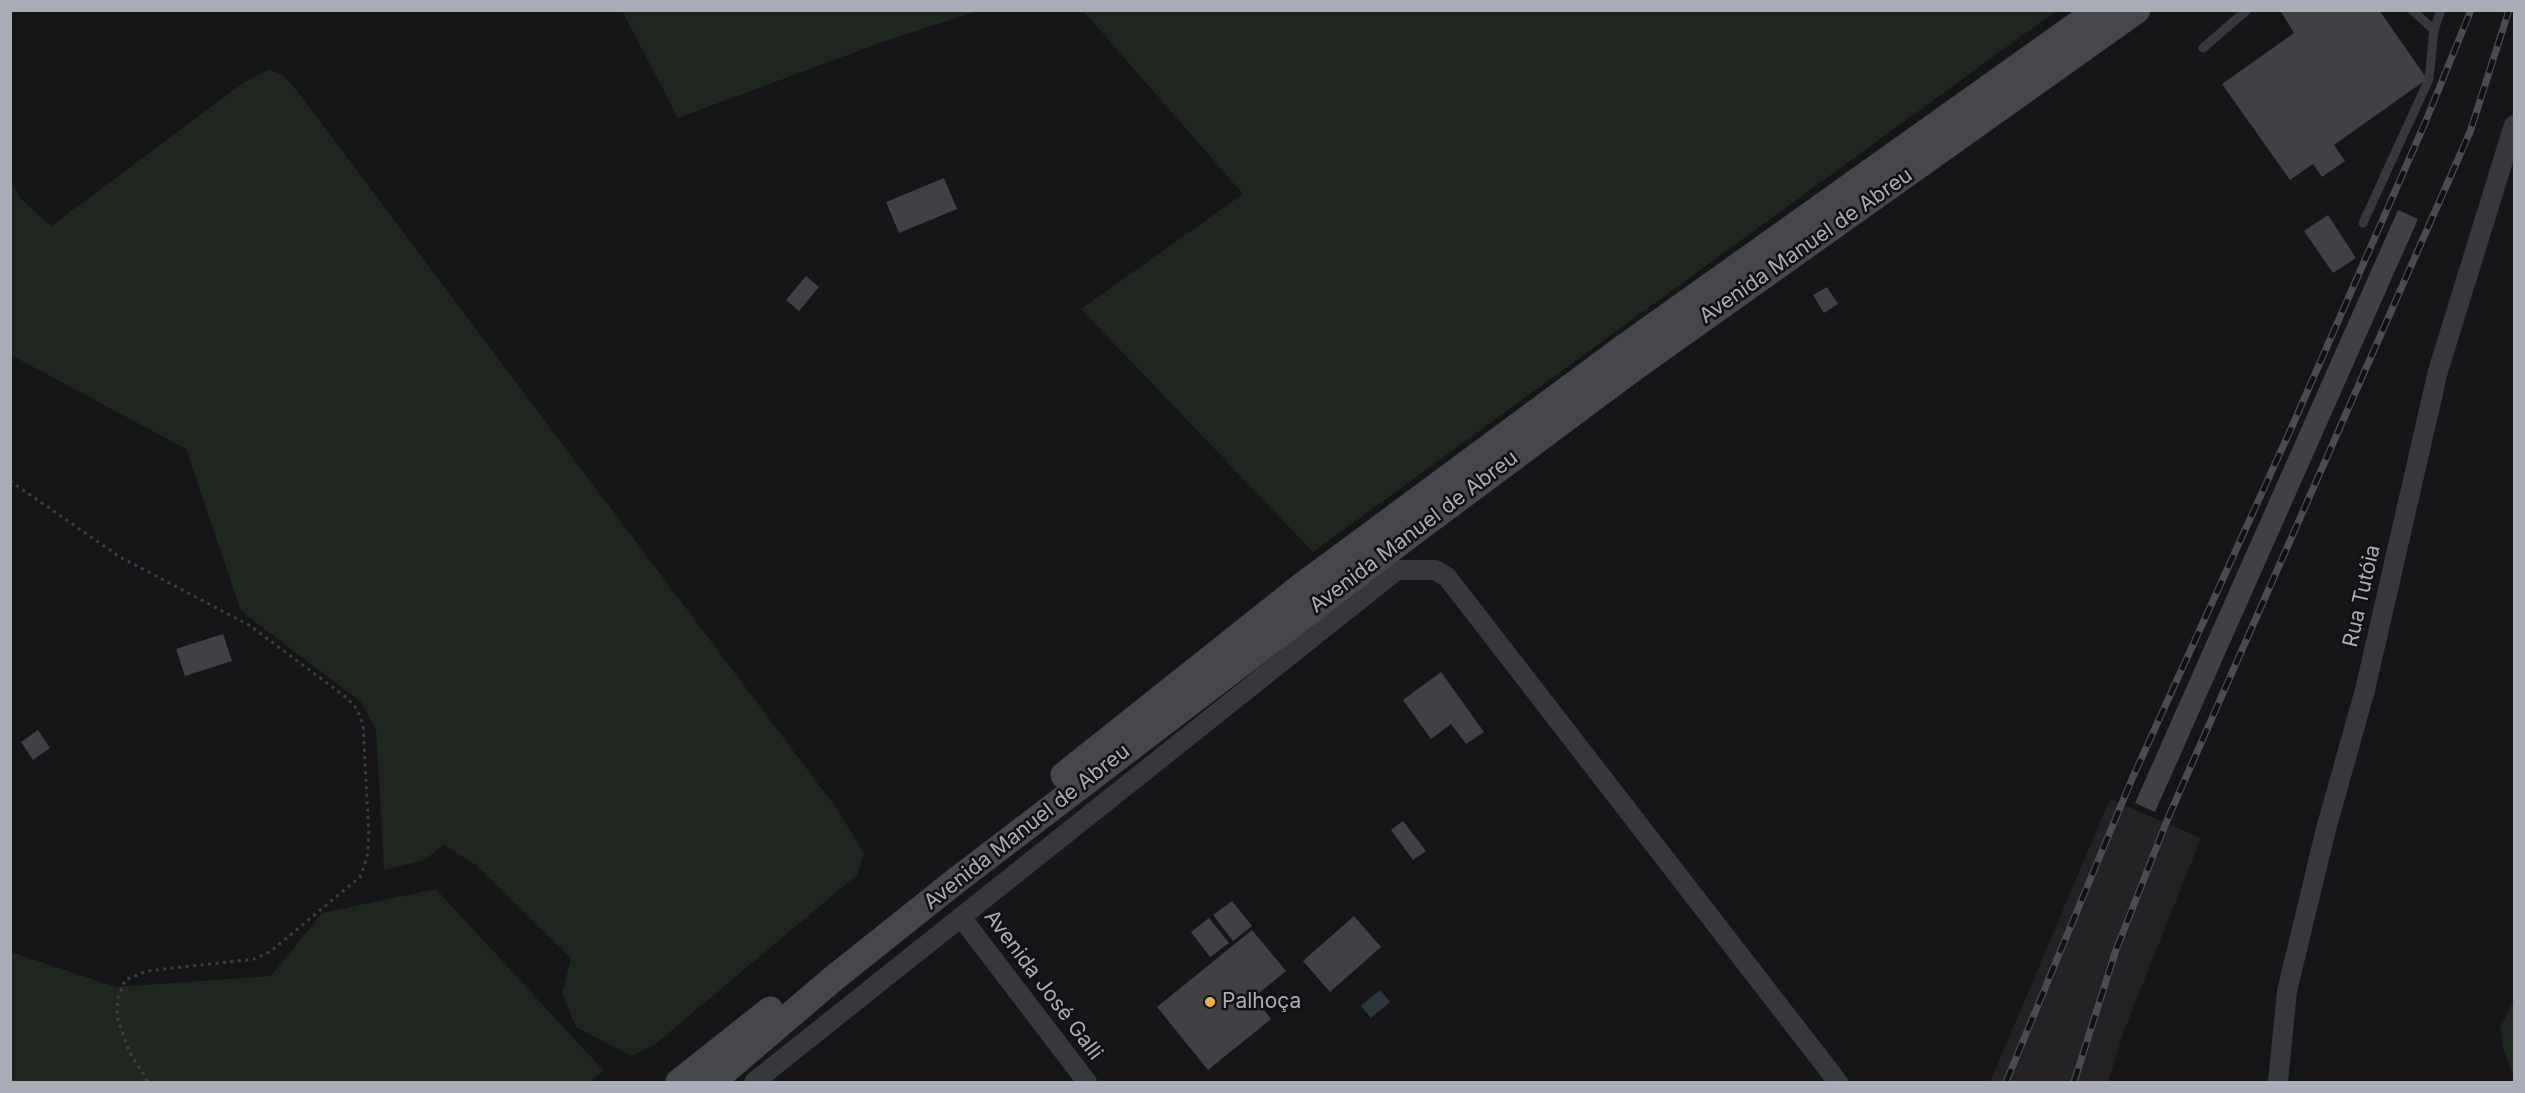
<!DOCTYPE html>
<meta charset="utf-8">
<style>
body{margin:0}
#map{position:relative;width:2525px;height:1093px;overflow:hidden;background:#161618;font-family:Inter,sans-serif}
canvas{display:block}
.frame{position:absolute;inset:0;border:12px solid #a8adb8;pointer-events:none}
</style>
<div id="map">
<canvas width="2525" height="1093"></canvas>
<div class="frame"></div>
</div>
<script>
const ctx = document.querySelector('canvas').getContext('2d');
ctx.lineJoin = 'round';
function paint(path, color) { ctx.fillStyle = color; ctx.fill(path, 'evenodd'); }
const toPath = rows => new Path2D(rows.map(r => 'M' + r).join(''));
function trace(path, color, width, dash) { ctx.strokeStyle = color; ctx.lineWidth = width; ctx.lineCap = dash ? 'butt' : 'round'; ctx.setLineDash(dash || []); ctx.stroke(path); }
function drawText(font, color, halo, rows, align = 'center') {
  ctx.font = font + ' Inter,sans-serif'; ctx.lineWidth = 5; ctx.setLineDash([]); ctx.textBaseline = 'middle'; ctx.strokeStyle = halo; ctx.fillStyle = color; for (const [text, x, y, turn = 0] of rows) {
    ctx.save(); ctx.translate(x, y); ctx.rotate((+turn || 0) * Math.PI / 180); ctx.textAlign = isNaN(turn) ? turn : align; if (halo) ctx.strokeText(text, 0, 0); ctx.fillText(text, 0, 0); ctx.restore();
  }
}
paint(toPath([
 [2110,799,2201,838,2124,1031,2108,1082,1990,1082]
]), '#222225');
paint(toPath([
 [622,11,978,11,888,40,678,118],
 [1077,11,2056,10,2056,11,1313,552,1081,309,1243,194,1085,13],
 [269,69,285,77,301,96,837,809,864,853,857,875,653,1046,631,1056,576,1027,562,993,571,958,476,865,444,845,424,860,384,870,376,729,361,702,241,611,186,449,11,355,11,184,22,200,51,226,243,83],
 [436,889,604,1071,589,1082,11,1082,11,952,116,987,271,976,322,913],
 [2514,1000,2514,1078,2503,1049,2500,1028]
]), '#1e261f');
paint(toPath([
 [1380,990,1390,1002,1371,1018,1361,1006]
]), '#2c353c');
paint(toPath([
 [2280,10,2379,10,2427,79,2334,145,2345,161,2322,177,2313,164,2290,180,2222,84,2294,33],
 [944,178,957,209,899,233,886,202],
 [2398,210,2418,219,2155,812,2135,803],
 [2328,215,2356,258,2333,273,2304,231],
 [806,276,819,287,799,311,786,300],
 [1827,287,1838,304,1824,313,1813,295],
 [223,634,232,661,185,676,176,649],
 [1441,672,1484,732,1466,744,1451,724,1431,739,1403,700],
 [38,730,50,748,33,760,21,742],
 [1403,821,1426,851,1413,860,1391,830],
 [1232,901,1252,926,1233,941,1213,915],
 [1354,916,1381,947,1330,992,1303,961],
 [1209,918,1229,943,1210,957,1191,932],
 [1252,930,1286,971,1254,997,1271,1019,1208,1070,1157,1007]
]), '#404145');
trace(toPath([
 [10,481,120,557,249,625,347,698,357,709,363,725,369,836,367,858,360,877,271,951,254,959,147,971,125,980,118,998,117,1017,129,1051,148,1082]
]), '#3d3f44', 3, [3, 4.5]);
trace(toPath([
 [2412,10,2434,30,2441,10],
 [2203,48,2247,10],
 [2363,223,2429,79,2434,30]
]), '#37383d', 9);
trace(toPath([
 [961,917,1087,1082],
 [754,1082,1397,570,1435,570,1447,577,1838,1082],
 [2278,1082,2287,991,2326,829,2365,690,2438,371,2514,125]
]), '#37383d', 20);
trace(toPath([
 [1064,775,1303,585,1626,346,2098,10],
 [679,1082,770,1010],
 [712,1082,834,978,957,880,1412,533,1635,367,2137,10]
]), '#45474d', 27);
const rail = toPath([
 [2006,1082,2132,779,2290,431,2425,123,2471,10],
 [2074,1082,2116,950,2168,818,2470,132,2509,10]
]);
trace(rail, '#4a4c52', 7);
trace(rail, '#111113', 4.5, [14]);
for (const [x, y, r, color] of [
 [1210,1002,6,"#f2b134"]
]) { const dot = new Path2D(); dot.arc(x, y, r, 0, 2 * Math.PI); ctx.fillStyle = color; ctx.fill(dot); trace(dot, '#111113', 2); }
drawText('21px', '#a8adb8', '#111113', [
 ["Avenida Manuel de Abreu",1806,246,-35],
 ["Avenida Manuel de Abreu",1414,532,-37],
 ["Rua Tutóia",2362,596,-77],
 ["Avenida Manuel de Abreu",1027,827,-38],
 ["Avenida José Galli",1043,985,53]
]);
drawText('21px', '#a8adb8', '#111113', [
 ["Palhoça",1222,1002]
], 'left');
</script>
